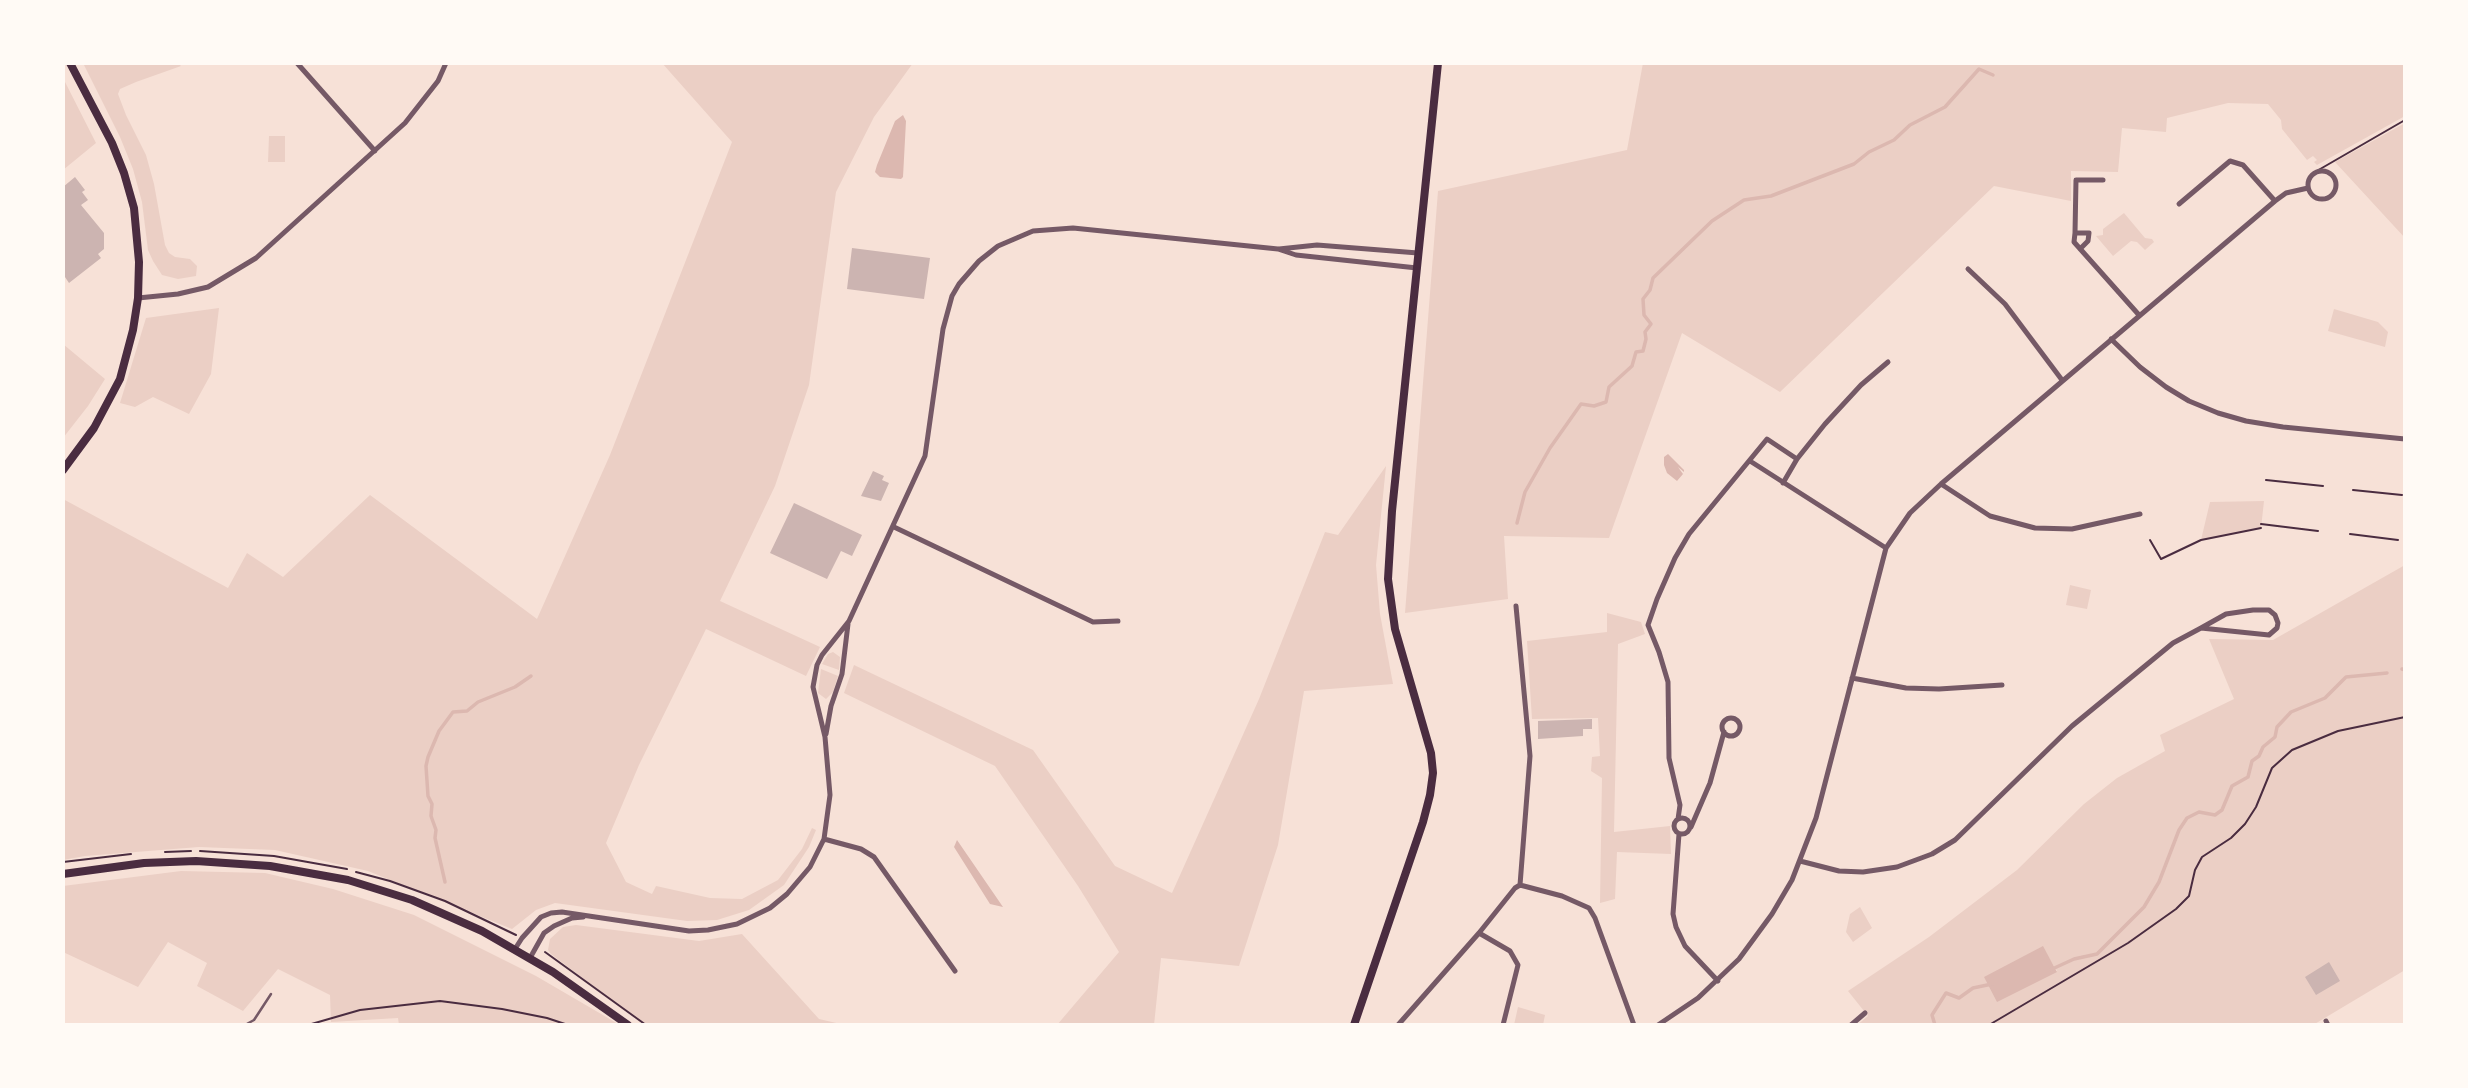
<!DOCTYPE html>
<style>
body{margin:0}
#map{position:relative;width:2468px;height:1088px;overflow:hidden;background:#f7e1d7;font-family:"Source Serif 4",serif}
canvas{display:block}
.frame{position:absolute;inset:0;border:65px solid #fffaf5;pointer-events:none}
</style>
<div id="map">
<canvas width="2468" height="1088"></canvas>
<div class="frame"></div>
</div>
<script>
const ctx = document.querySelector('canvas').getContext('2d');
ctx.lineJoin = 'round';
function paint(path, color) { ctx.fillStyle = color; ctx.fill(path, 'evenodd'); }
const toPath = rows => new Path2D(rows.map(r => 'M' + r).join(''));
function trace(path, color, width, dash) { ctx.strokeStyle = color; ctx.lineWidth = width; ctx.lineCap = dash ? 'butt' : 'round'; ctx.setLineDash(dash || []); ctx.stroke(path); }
paint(toPath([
 [83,63,118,63,119,65,126,63,178,63,181,66,136,82,120,89,118,94,126,115,146,155,154,184,165,245,169,253,175,257,190,259,197,266,196,276,178,279,162,275,153,261,148,250,142,202,133,169,120,137],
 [662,63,913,63,874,117,836,192,809,385,775,486,720,601,820,647,806,676,706,629,639,765,606,843,626,882,652,894,656,886,710,898,742,899,778,880,802,849,812,828,816,830,809,847,784,885,749,910,717,920,687,921,555,903,536,910,512,929,368,871,275,850,199,847,85,856,63,860,63,499,228,588,247,553,283,577,370,495,537,619,610,455,732,142],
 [1643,63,2405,63,2405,116,2317,165,2314,162,2317,160,2313,156,2307,160,2282,129,2281,120,2268,104,2228,103,2167,118,2166,132,2122,128,2118,172,2071,171,2071,201,1994,186,1780,392,1682,333,1609,538,1504,536,1508,599,1405,613,1438,191,1627,150],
 [63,78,96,143,63,170],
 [2405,123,2405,238,2335,162],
 [269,136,285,136,285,162,268,162],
 [2124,213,2145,238,2152,239,2154,242,2145,250,2137,242,2131,241,2113,256,2096,236,2103,235,2103,229],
 [219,308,211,374,189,414,153,397,135,407,120,403,146,318],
 [2334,309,2378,322,2388,332,2385,347,2328,331],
 [63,344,105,379,88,406,63,438],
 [1386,466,1376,565,1380,614,1393,684,1304,691,1278,845,1239,966,1161,958,1154,1025,1057,1025,1119,952,1078,886,995,766,844,693,854,665,1033,750,1115,866,1172,893,1259,699,1325,532,1338,535],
 [2264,501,2261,528,2201,540,2210,502],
 [2405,565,2405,970,2313,1025,1857,1025,1868,1016,1848,991,1929,937,2017,870,2084,804,2117,778,2165,751,2160,735,2234,699,2209,639,2273,640],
 [2042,947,2057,971,1987,985],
 [2070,585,2091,590,2087,609,2066,605],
 [1607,613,1641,622,1645,634,1618,644,1614,832,1670,826,1671,854,1617,852,1615,899,1600,903,1602,778,1591,771,1592,757,1600,756,1598,718,1532,719,1527,641,1607,632],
 [833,652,840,657,839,670,822,664,828,654],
 [821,669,838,676,833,692,826,699,818,693],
 [181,871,265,873,333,889,414,915,536,976,620,1025,399,1025,398,1018,331,1022,330,995,278,969,243,1011,197,986,207,963,168,942,138,987,63,952,63,886],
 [1860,907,1872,928,1853,942,1846,932,1850,914],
 [576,925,699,941,742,934,819,1019,845,1025,644,1025,551,954,548,950,550,939,563,927],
 [1518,1007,1545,1015,1543,1025,1514,1025]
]), '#ebcfc5');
paint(toPath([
 [903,115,906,121,903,177,901,179,880,177,875,172,877,165,895,121],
 [1668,454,1684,470,1684,472,1678,467,1683,474,1677,481,1667,473,1664,465,1664,457],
 [957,840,1003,907,990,904,954,847],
 [2043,946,2057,972,1997,1002,1984,977]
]), '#dcb8b0');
trace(toPath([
 [1517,523,1525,492,1550,448,1581,404,1594,406,1606,402,1609,387,1632,366,1636,352,1643,351,1646,339,1645,332,1651,324,1644,315,1643,299,1650,290,1653,278,1712,221,1744,200,1771,196,1854,164,1869,152,1894,140,1910,125,1945,107,1979,69,1993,75],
 [2402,669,2405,670],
 [445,882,435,838,436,830,431,816,432,804,428,796,426,766,428,757,439,731,453,712,467,711,478,702,515,687,531,676],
 [2050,970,2074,959,2097,954,2144,907,2159,882,2179,830,2187,818,2199,812,2215,815,2222,810,2232,786,2248,777,2252,761,2259,756,2263,747,2275,737,2277,727,2291,712,2325,698,2346,677,2387,673],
 [1935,1025,1932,1015,1946,993,1959,998,1973,988,1992,984]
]), '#dcb8b0', 3.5);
paint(toPath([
 [75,177,85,190,82,192,88,200,81,205,104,233,104,249,98,254,101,258,69,283,63,274,63,187],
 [852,248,930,258,924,299,847,289],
 [873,471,884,476,882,480,889,483,881,501,861,496],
 [794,503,862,535,852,556,841,551,827,579,770,553],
 [1592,719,1592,729,1583,729,1583,736,1538,739,1538,721],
 [2329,962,2340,981,2316,995,2305,977]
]), '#ccb4b1');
trace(toPath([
 [2315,172,2405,120],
 [2266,480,2323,486],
 [2353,490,2402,495],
 [2261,524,2318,531],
 [2350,534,2398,540],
 [2150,540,2161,559,2201,540,2261,528],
 [200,851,274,856,347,869],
 [165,852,191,851],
 [63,862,131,854],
 [356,872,390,881,445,901,516,935],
 [545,952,646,1025],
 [308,1025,360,1010,440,1001,502,1009,547,1018,568,1025],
 [1989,1025,2128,943,2176,909,2189,896,2195,870,2202,857,2231,838,2245,824,2256,807,2272,768,2292,750,2338,731,2405,717]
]), '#4a2c40', 2);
trace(toPath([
 [245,1025,254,1020,271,994]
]), '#755966', 2.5);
trace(toPath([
 [297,63,375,151],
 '2308 185a14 14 0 1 1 28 0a14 14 0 1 1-28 0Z',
 [2179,204,2230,161,2243,165,2275,201],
 [2075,233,2076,180,2103,180],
 [1279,249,1317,245,1418,253],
 [2080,249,2088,241,2089,233,2075,233,2074,242,2139,315],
 [1968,269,2005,304,2062,380],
 [138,298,178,294,208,287,256,258,405,123,438,81,446,63],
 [2111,339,2140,367,2166,387,2189,401,2218,413,2246,421,2283,427,2405,439],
 [1750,461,1886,548],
 [1783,483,1797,459,1825,424,1861,385,1888,362],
 [1941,484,1990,516,2035,528,2072,529,2140,514],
 [894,527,1093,622,1118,621],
 [1516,606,1530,756,1520,885],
 [1852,678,1906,688,1939,689,2002,685],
 '1722 727a9 9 0 1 1 18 0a9 9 0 1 1-18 0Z',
 [826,734,831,706,842,674,848,624],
 '1674 826a8 8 0 1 1 16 0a8 8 0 1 1-16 0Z',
 [1678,819,1680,805,1669,758,1668,682,1659,652,1648,625,1657,599,1675,558,1689,534,1767,439,1797,459],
 [1691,827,1710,783,1724,732],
 [1679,834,1673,914,1676,927,1685,946,1718,981],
 [824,839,861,849,874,857,955,971],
 [1800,861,1839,871,1863,872,1897,867,1932,854,1955,840,2072,726,2173,643,2201,628,2269,635,2277,628,2278,623,2275,615,2269,610,2253,610,2226,614,2201,628],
 [1520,885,1562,896,1589,908,1595,918,1634,1025],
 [1479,933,1510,951,1518,965,1503,1025],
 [515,949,522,938,541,917,551,913,562,912,689,931,708,930,737,924,770,908,787,894,810,867,824,839,830,795,825,737,813,687,817,665,822,655,849,621,925,456,943,329,952,296,959,284,979,261,998,246,1033,231,1073,228,1278,249,1296,255,1417,268],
 [530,958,544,933,554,926,572,918,583,917],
 [2326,1021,2328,1025],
 [1398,1025,1479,933,1515,888,1520,885],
 [1658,1025,1698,998,1739,959,1772,914,1792,880,1816,818,1886,548,1910,513,1941,484,2275,201,2286,193,2308,188],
 [1851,1025,1865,1013]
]), '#755966', 5);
trace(toPath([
 [63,470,94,428,120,379,133,330,138,298,139,262,134,208,124,173,112,143,70,63],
 [63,874,144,863,196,861,270,866,348,880,412,900,482,931,553,972,628,1025],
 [1354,1025,1423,822,1430,795,1433,773,1431,753,1395,629,1388,579,1392,511,1438,63]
]), '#4a2c40', 8);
</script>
